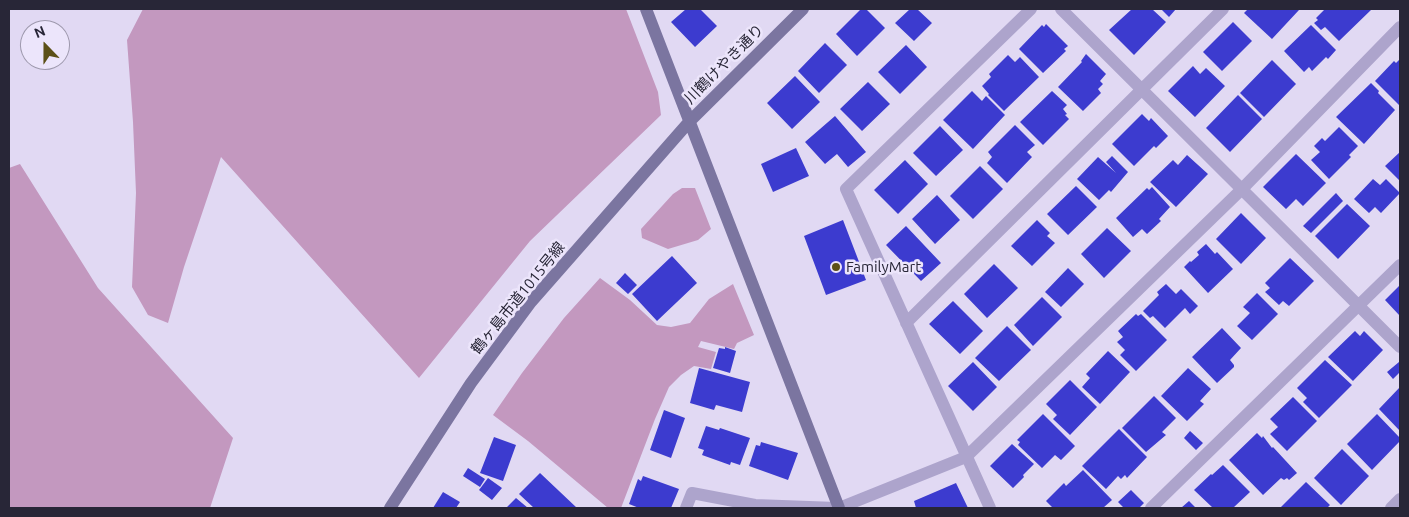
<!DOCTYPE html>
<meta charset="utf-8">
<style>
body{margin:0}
#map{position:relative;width:1409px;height:517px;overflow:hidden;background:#e1d9f3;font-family:Ubuntu,sans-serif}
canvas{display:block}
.frame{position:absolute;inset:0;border:10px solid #282637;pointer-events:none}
.north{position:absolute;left:20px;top:20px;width:50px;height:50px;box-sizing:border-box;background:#ece5fb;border:1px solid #9e99ad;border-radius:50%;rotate:338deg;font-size:14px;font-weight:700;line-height:20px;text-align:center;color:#282637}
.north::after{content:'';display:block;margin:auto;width:18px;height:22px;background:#5c5018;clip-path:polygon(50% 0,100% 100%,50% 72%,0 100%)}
</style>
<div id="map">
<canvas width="1409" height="517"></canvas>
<div class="frame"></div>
<div class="north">N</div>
</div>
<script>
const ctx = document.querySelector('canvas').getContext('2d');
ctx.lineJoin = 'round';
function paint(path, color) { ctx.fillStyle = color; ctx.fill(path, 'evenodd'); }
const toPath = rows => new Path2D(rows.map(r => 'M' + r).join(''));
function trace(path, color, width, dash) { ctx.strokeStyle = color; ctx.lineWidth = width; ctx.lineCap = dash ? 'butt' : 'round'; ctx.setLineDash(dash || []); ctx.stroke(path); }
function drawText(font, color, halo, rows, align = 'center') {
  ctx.font = font + ' Ubuntu,"Noto Sans JP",sans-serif'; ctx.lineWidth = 5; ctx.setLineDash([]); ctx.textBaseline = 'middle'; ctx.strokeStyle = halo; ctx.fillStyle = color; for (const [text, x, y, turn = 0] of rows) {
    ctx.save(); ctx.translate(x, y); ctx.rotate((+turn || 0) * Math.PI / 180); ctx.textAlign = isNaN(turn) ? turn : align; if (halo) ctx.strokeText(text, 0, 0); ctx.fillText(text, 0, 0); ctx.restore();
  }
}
paint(toPath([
 [143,9,626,9,658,92,661,115,530,241,419,378,221,157,184,267,168,323,148,315,132,287,136,193,133,122,127,40],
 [20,164,98,288,233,438,210,508,9,508,9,168],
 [682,188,695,188,711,229,698,240,668,249,642,238,641,229,673,194],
 [600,278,630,300,657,325,671,327,690,323,709,299,733,284,754,335,737,343,734,349,701,341,698,347,716,352,711,369,694,366,681,375,669,387,655,419,621,508,608,508,528,441,493,415,522,373,564,318]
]), '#c398bf');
paint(toPath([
 [686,9,700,9,717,26,695,47,671,22],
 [861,9,866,9,885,28,857,56,836,34],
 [910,9,917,9,932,23,914,41,895,23],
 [1132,9,1152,9,1166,22,1134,55,1109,30],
 [1161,9,1176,9,1169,17],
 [1248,9,1298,9,1299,10,1272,39,1244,13],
 [1325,9,1369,9,1371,10,1339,41,1325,27,1321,30,1314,23,1318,20,1316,18],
 [1233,22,1252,41,1222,71,1203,52],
 [1046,24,1068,46,1064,49,1066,51,1043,73,1019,49,1042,25,1044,27],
 [1311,25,1336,50,1328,59,1326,57,1312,71,1309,67,1304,72,1284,51],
 [825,43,847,65,819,93,798,71],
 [906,45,927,67,900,94,878,72],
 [1086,54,1106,74,1100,81,1103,84,1098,89,1101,93,1083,111,1058,87,1082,62,1081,61],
 [1008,55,1015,62,1020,57,1039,77,1004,111,988,95,989,94,982,86,991,77,989,74],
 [1400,59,1400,106,1375,81,1394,61,1396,63],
 [1272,60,1296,84,1264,117,1240,93],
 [1193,66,1200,74,1206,68,1225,86,1195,117,1168,91],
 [795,76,820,102,792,129,767,103],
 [868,82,890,104,862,131,840,109],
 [1371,83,1379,91,1378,93,1395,110,1364,144,1336,117],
 [972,91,982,101,986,96,1005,115,973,149,943,120],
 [1052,91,1067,105,1063,109,1067,114,1065,115,1069,119,1043,145,1020,122],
 [1238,95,1262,119,1230,152,1206,128],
 [1142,114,1149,121,1151,118,1168,136,1156,148,1154,146,1134,166,1112,144],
 [835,116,866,152,848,167,837,154,825,164,805,142],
 [1015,125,1035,145,1027,152,1032,157,1007,183,987,163,992,157,988,152],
 [940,126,963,150,936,176,913,153],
 [1339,127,1358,146,1349,155,1351,157,1329,179,1311,160,1320,152,1314,146,1322,138,1325,141],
 [796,148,809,176,773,192,761,164],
 [1400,152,1400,181,1385,166],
 [1296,154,1326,183,1303,206,1296,199,1286,209,1263,187],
 [1187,155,1208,174,1176,207,1150,182,1173,160,1178,165],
 [1112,156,1128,172,1111,192,1109,190,1099,200,1077,179,1098,157,1116,173,1106,162],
 [905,160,928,184,898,214,874,190],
 [980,166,1003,189,973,219,950,196],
 [1373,179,1380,185,1386,179,1400,193,1381,213,1375,207,1369,213,1354,199],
 [1076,186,1097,207,1068,235,1047,214],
 [1152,187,1170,207,1159,219,1161,221,1147,234,1142,229,1133,237,1116,218,1147,188,1149,190],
 [1336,193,1343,201,1311,233,1303,226],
 [937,195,960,220,935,244,912,219],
 [1347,204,1370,226,1338,259,1315,236],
 [1241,213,1266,238,1241,264,1216,239],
 [843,220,866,280,826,295,804,236],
 [1037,220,1050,233,1047,236,1055,243,1032,266,1011,246],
 [906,226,941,263,921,281,886,245],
 [1107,228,1131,251,1104,278,1081,254],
 [1206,244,1215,254,1217,252,1233,269,1208,293,1184,267,1190,261,1191,262,1199,255,1197,252],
 [672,256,697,283,657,321,632,294],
 [1290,258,1314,281,1289,306,1283,301,1279,305,1265,292,1270,288,1265,283],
 [994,264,1018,288,987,318,964,294],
 [1068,268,1084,284,1061,307,1045,292],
 [625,273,637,285,628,294,616,283],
 [1166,284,1176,294,1181,289,1198,306,1190,314,1185,308,1165,328,1153,316,1150,318,1143,311,1159,295,1157,292],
 [1400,285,1400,316,1385,300],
 [1257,293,1278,314,1252,340,1237,326,1250,313,1243,307],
 [1042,297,1062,317,1033,346,1014,325],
 [953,301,983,331,960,354,929,324],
 [1136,314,1138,316,1141,314,1167,340,1136,371,1120,355,1125,350,1117,342,1123,337,1118,331],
 [1007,326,1031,350,999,381,975,358],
 [1222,328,1241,348,1230,360,1234,365,1234,367,1217,383,1192,357],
 [1355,331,1360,336,1364,331,1383,350,1353,381,1328,357],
 [725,347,736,351,730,373,713,368,719,348,725,349],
 [1108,351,1130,372,1100,404,1082,387,1090,378,1086,374],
 [1325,360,1352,385,1319,418,1303,402,1307,398,1297,388],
 [973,362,997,387,973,411,948,386],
 [1399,362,1400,372,1393,379,1387,372],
 [699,368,750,382,742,412,716,405,714,410,690,403],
 [1188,368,1211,389,1200,401,1204,404,1187,421,1161,396],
 [1070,380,1097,407,1070,435,1053,419,1057,415,1046,404],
 [1400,387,1400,431,1379,409],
 [1154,396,1176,418,1162,432,1166,435,1146,452,1122,428],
 [1293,397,1317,421,1287,451,1270,434,1278,427,1270,419],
 [664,410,685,418,671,458,650,450],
 [1043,414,1075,446,1061,460,1055,455,1042,468,1018,445,1020,442,1017,440],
 [1377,414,1400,438,1400,441,1372,470,1347,444],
 [706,426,719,430,720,428,750,438,740,465,731,462,730,465,702,455,704,450,698,448],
 [1119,429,1147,457,1127,478,1125,475,1121,479,1118,476,1106,489,1082,466],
 [1190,431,1203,443,1196,450,1184,438],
 [1257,433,1262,438,1263,436,1272,448,1273,447,1297,473,1289,480,1287,478,1284,480,1281,478,1263,495,1229,460],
 [494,437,516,445,503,481,480,473],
 [761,442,798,453,788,480,749,466,756,445,760,446],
 [1012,444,1034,464,1023,475,1024,477,1013,488,990,466],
 [1342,449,1369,476,1341,505,1314,478],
 [1223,465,1250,492,1233,508,1213,508,1194,490,1211,474,1212,475],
 [468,468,485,479,480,487,463,476],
 [1083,470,1112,500,1103,508,1053,508,1046,501,1064,483,1066,486],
 [540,473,577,508,534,508,519,494],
 [643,476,679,489,671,508,639,508,629,504,638,479,641,481],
 [488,478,502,488,492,500,479,490],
 [1306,482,1330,505,1327,508,1280,508],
 [956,483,968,508,916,508,914,501],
 [1131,490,1144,503,1139,508,1124,508,1118,502],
 [443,492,460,502,456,508,433,508],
 [516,498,528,508,506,508],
 [1189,501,1196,508,1181,508]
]), '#3c3bcf');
trace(toPath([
 [1061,9,1400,347],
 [906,323,1223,9],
 [686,508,692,493,755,505,836,508],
 [839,508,966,457,1241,190,1400,27],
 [990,508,846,189,1031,9],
 [1151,508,1400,265],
 [1391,508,1400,499]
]), '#ada4cc', 12);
trace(toPath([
 [646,9,839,508],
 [390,508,471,383,531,302,689,122,803,9]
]), '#7b75a0', 12);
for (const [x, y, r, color] of [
 [836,267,5,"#5c5018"]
]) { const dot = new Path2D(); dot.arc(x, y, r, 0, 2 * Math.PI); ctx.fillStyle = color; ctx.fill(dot); trace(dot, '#ece5fb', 2); }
drawText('15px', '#282637', '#ece5fb', [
 ["川鶴けやき通り",724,64,-45],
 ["鶴ヶ島市道1015号線",518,298,-51]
]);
drawText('15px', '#282637', '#ece5fb', [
 ["FamilyMart",846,267]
], 'left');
</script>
